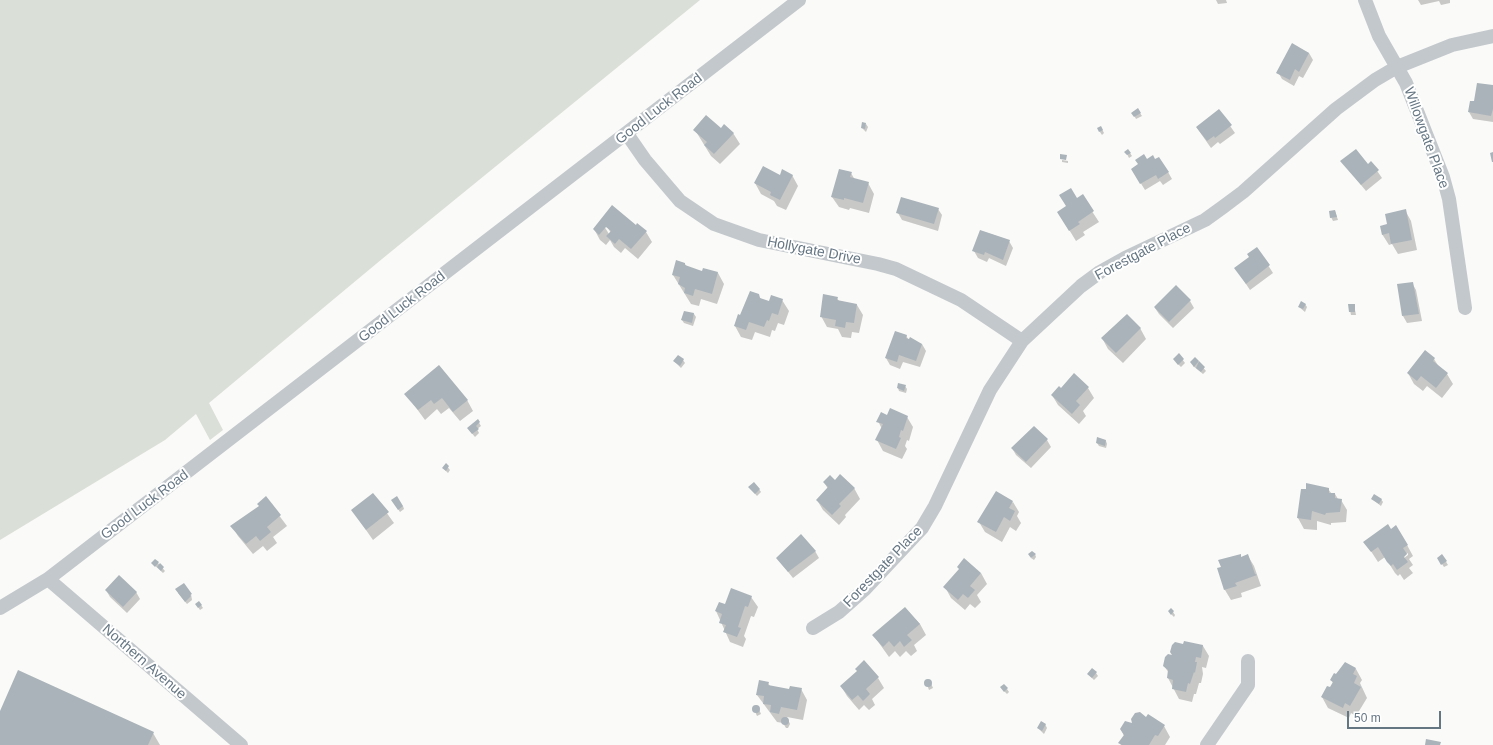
<!DOCTYPE html>
<style>
body{margin:0}
#map{position:relative;width:1493px;height:745px;overflow:hidden;background:#fafaf8;font-family:Arial,sans-serif}
canvas{display:block}
.scale{position:absolute;left:1347px;top:711px;width:94px;height:18px;box-sizing:border-box;border:2px solid #657683;border-top:0;padding-left:5px;font-size:12px;line-height:14px;white-space:nowrap;color:#657683;-webkit-text-stroke:3px #fff;paint-order:stroke}
</style>
<div id="map">
<canvas width="1493" height="745"></canvas>
<div class="scale">50 m</div>
</div>
<script>
const ctx = document.querySelector('canvas').getContext('2d');
ctx.lineJoin = 'round';
function paint(path, color) { ctx.fillStyle = color; ctx.fill(path, 'evenodd'); }
const toPath = rows => new Path2D(rows.map(r => 'M' + r).join(''));
function trace(path, color, width, dash) { ctx.strokeStyle = color; ctx.lineWidth = width; ctx.lineCap = dash ? 'butt' : 'round'; ctx.setLineDash(dash || []); ctx.stroke(path); }
function drawText(font, color, halo, rows, align = 'center') {
  ctx.font = font + ' Arial,sans-serif'; ctx.lineWidth = 4; ctx.setLineDash([]); ctx.textBaseline = 'middle'; ctx.strokeStyle = halo; ctx.fillStyle = color; for (const [text, x, y, turn = 0] of rows) {
    ctx.save(); ctx.translate(x, y); ctx.rotate((+turn || 0) * Math.PI / 180); ctx.textAlign = isNaN(turn) ? turn : align; if (halo) ctx.strokeText(text, 0, 0); ctx.fillText(text, 0, 0); ctx.restore();
  }
}
paint(toPath([
 [0,0,700,0,382,259,209,403,223,430,210,440,196,414,165,440,0,540]
]), '#dadfd7');
paint(toPath([
 [1216,0,1226,0,1227,3,1218,4],
 [1418,0,1450,0,1450,3,1441,5,1439,1,1421,5],
 [1293,45,1309,53,1313,60,1303,78,1299,76,1294,86,1282,79,1278,72],
 [1493,86,1493,122,1473,119,1469,112,1475,102],
 [1138,110,1142,116,1136,119,1133,113],
 [1219,110,1235,133,1220,144,1218,142,1211,148,1197,128],
 [866,124,868,127,866,132,862,128],
 [1101,127,1104,133,1102,135,1098,129],
 [721,129,733,133,740,144,720,164,711,156,695,130],
 [1128,150,1132,156,1129,158,1126,152],
 [1062,160,1068,161,1068,163,1062,162],
 [1147,160,1155,160,1168,172,1172,179,1163,185,1160,181,1145,190,1132,169],
 [1342,162,1368,166,1371,162,1382,178,1366,191],
 [851,173,855,180,868,183,874,194,869,213,850,208,849,210,839,207,832,197],
 [792,175,798,186,786,210,777,206,774,201,761,194,755,183],
 [1082,196,1099,222,1083,232,1085,235,1076,241,1065,223,1067,207],
 [612,206,636,226,646,232,652,242,638,259,625,248,621,253,614,247,610,240,606,245,600,240,594,229],
 [606,225,611,233,609,234,604,226],
 [938,209,942,215,938,231,902,220,898,213],
 [1405,210,1411,221,1417,250,1398,254,1392,244,1389,245,1382,234,1388,225],
 [1335,211,1338,220,1333,221,1331,217],
 [1009,241,1013,248,1006,266,989,258,987,262,978,258,974,251],
 [1257,248,1273,273,1250,290,1240,275],
 [685,264,687,267,698,271,718,273,724,284,717,304,701,299,699,306,691,304,673,275],
 [1412,283,1416,290,1422,321,1407,323,1403,316],
 [758,295,761,299,769,302,782,300,789,311,784,325,778,323,775,331,772,330,770,337,755,332,752,340,741,337,735,326],
 [837,298,839,301,857,305,863,315,859,333,852,332,851,338,842,337,838,329,827,327,821,316],
 [1190,301,1194,308,1173,328,1159,314,1155,308],
 [1305,304,1307,307,1305,312,1299,307],
 [1349,305,1354,305,1356,315,1351,315],
 [685,312,694,314,696,317,693,326,684,323,682,320],
 [1140,328,1146,339,1123,363,1108,349,1102,338],
 [906,335,909,341,922,344,926,351,920,367,903,362,900,369,890,365,886,358],
 [1179,355,1185,363,1181,367,1176,362],
 [1195,358,1206,371,1203,374,1193,366],
 [1434,359,1439,367,1447,374,1453,384,1442,398,1427,386,1423,391,1414,384,1408,373],
 [683,360,685,363,681,368,674,361],
 [905,386,907,389,906,393,899,391,898,388],
 [1088,388,1094,398,1083,411,1086,416,1079,424,1058,405,1052,395,1061,390],
 [406,394,467,400,473,411,460,421,449,408,441,414,437,409,425,420],
 [888,416,907,417,913,427,909,441,907,440,905,446,907,449,902,459,883,451,877,440,882,429,878,421],
 [478,421,481,426,477,429,479,433,475,437,470,431],
 [1034,428,1047,440,1051,447,1031,468,1016,455,1012,448],
 [1106,441,1107,444,1106,448,1099,446,1097,443],
 [446,465,450,470,448,473,443,468],
 [835,481,854,488,860,499,845,515,846,517,839,525,823,510,817,500,828,489,824,482],
 [749,487,759,489,761,492,757,496],
 [1328,489,1332,494,1335,494,1338,499,1341,500,1347,510,1346,522,1331,523,1331,525,1317,521,1317,530,1304,529,1298,518,1307,490],
 [373,494,394,523,373,540,352,510],
 [266,498,287,526,273,537,277,543,267,551,263,546,253,554,238,536,232,526,260,507],
 [1372,499,1381,499,1383,502,1381,506],
 [1013,502,1019,512,1017,516,1021,523,1016,531,1010,527,1002,542,985,532,979,522],
 [394,503,403,506,404,509,400,512],
 [1391,530,1407,545,1413,556,1409,559,1413,565,1409,568,1413,573,1404,580,1400,574,1398,576,1395,573,1385,557,1378,562,1365,542],
 [1408,553,1408,555,1400,561,1399,559],
 [815,551,819,558,793,578,777,558],
 [1035,554,1036,557,1034,560,1031,558],
 [1240,555,1242,558,1248,556,1254,566,1261,586,1241,593,1242,597,1231,600,1225,590,1218,569],
 [1442,555,1448,565,1444,567,1438,558],
 [152,563,158,563,165,571,163,573],
 [981,573,987,584,977,595,981,602,975,608,970,604,965,610,951,598,945,587],
 [106,590,136,592,140,599,127,613,110,597],
 [178,593,191,594,192,600,187,604],
 [751,597,758,607,754,617,751,616,744,636,746,639,743,647,730,642,716,611,726,605],
 [201,605,203,608,200,610,198,607],
 [905,608,920,624,926,635,914,645,917,651,911,656,906,651,900,657,895,651,889,657,874,636],
 [1171,609,1175,615,1174,617,1171,614],
 [1184,645,1203,646,1209,656,1206,668,1202,667,1203,674,1201,683,1199,683,1196,694,1194,694,1192,702,1179,699,1168,678,1169,673,1164,666],
 [1345,664,1356,669,1362,680,1360,683,1367,698,1356,716,1351,713,1349,718,1328,708,1322,697,1330,689,1333,683,1331,680],
 [1096,673,1098,676,1094,680,1088,674],
 [878,678,884,688,872,699,875,705,869,710,864,705,859,710,847,696,841,686],
 [930,681,933,688,929,690,926,682],
 [768,683,770,686,790,690,801,689,807,700,803,720,787,717,790,724,788,728,786,728,783,723,777,722,757,695],
 [1007,689,1009,692,1007,694,1003,690],
 [753,707,758,707,761,714,757,716],
 [0,713,153,733,160,745,0,745],
 [1147,718,1164,726,1170,737,1165,745,1121,745,1120,743,1124,736,1121,729],
 [1045,724,1047,728,1044,734,1038,728]
]), '#0003');
paint(toPath([
 [1292,43,1309,53,1299,72,1295,69,1290,80,1276,73],
 [1477,83,1493,85,1493,109,1491,116,1468,112,1470,101,1474,101],
 [1138,108,1141,113,1134,117,1131,113],
 [1219,109,1232,125,1215,138,1214,136,1207,141,1196,127],
 [706,115,721,128,724,124,734,133,714,154,704,145,707,142,693,130],
 [862,122,866,123,865,129,861,128],
 [1101,126,1103,130,1099,132,1097,128],
 [1128,149,1131,153,1127,155,1124,152],
 [1356,149,1368,164,1371,161,1379,170,1361,185,1340,161],
 [1493,152,1493,162,1492,162,1490,153],
 [1060,154,1067,155,1066,160,1060,159],
 [1144,154,1147,159,1153,155,1155,159,1159,157,1169,172,1158,179,1156,175,1140,184,1131,169,1138,164,1135,160],
 [763,166,780,175,782,169,793,175,780,200,770,195,771,192,754,183],
 [839,169,852,172,850,177,869,182,863,203,844,198,844,200,831,197],
 [1071,188,1077,198,1083,194,1094,211,1078,222,1080,224,1069,231,1057,212,1066,206,1059,195],
 [901,197,939,208,934,224,896,213],
 [612,205,636,225,637,223,647,231,631,249,619,239,615,244,606,236,611,231,606,227,599,235,593,229],
 [1406,209,1412,240,1391,244,1389,233,1382,235,1380,226,1387,224,1385,214],
 [1335,210,1337,217,1330,218,1329,211],
 [980,230,1010,240,1003,260,985,252,984,255,972,251],
 [1257,247,1270,265,1246,284,1234,268,1249,257,1247,254],
 [676,260,685,263,685,265,699,270,702,271,703,268,718,272,712,294,695,289,693,296,684,293,685,288,678,284,680,277,672,275],
 [1413,282,1419,314,1402,316,1397,284],
 [1176,285,1191,300,1169,322,1154,307],
 [750,291,759,294,760,298,769,301,771,295,783,299,778,315,772,313,769,321,767,320,764,327,749,322,746,330,734,326,738,314,740,315],
 [823,294,838,297,837,300,857,304,854,323,846,322,845,328,835,326,836,320,820,317],
 [1301,301,1306,304,1303,309,1298,307],
 [1348,304,1355,304,1355,312,1349,312],
 [684,311,694,313,692,323,681,320],
 [1127,314,1141,328,1116,353,1101,338],
 [895,331,907,335,906,338,909,339,910,337,922,344,916,361,899,355,897,362,885,358],
 [1425,350,1435,358,1433,361,1448,373,1436,388,1421,376,1417,381,1407,373],
 [1179,353,1184,359,1178,365,1173,359],
 [678,355,684,359,680,366,673,361],
 [1195,357,1199,361,1194,367,1190,362],
 [1199,361,1205,367,1201,372,1196,368],
 [439,365,468,400,453,412,442,398,434,404,431,400,418,410,404,394],
 [1074,373,1089,387,1076,401,1080,405,1072,414,1051,395,1059,386,1061,388],
 [898,383,906,385,904,391,897,388],
 [890,408,908,416,903,431,901,430,899,437,901,438,896,449,875,440,883,424,876,422,881,412,887,415],
 [478,419,480,422,476,426,479,429,472,434,467,428],
 [1034,426,1048,439,1026,462,1011,448],
 [1097,437,1106,440,1105,446,1096,443],
 [446,463,449,466,446,471,442,468],
 [840,474,855,488,839,504,841,506,832,515,816,500,828,487,823,482,830,475,835,480],
 [754,482,760,489,755,494,748,487],
 [1306,483,1329,488,1329,493,1335,493,1335,498,1342,499,1340,512,1326,513,1325,515,1312,511,1311,520,1297,518,1301,489,1306,489],
 [996,491,1013,501,1009,508,1015,511,1010,521,1004,517,996,532,977,522],
 [373,493,389,512,366,530,351,510],
 [1374,494,1382,499,1379,504,1371,499],
 [266,496,281,515,267,527,271,532,260,541,256,536,246,544,230,526,259,506,257,504],
 [397,496,403,506,398,510,391,500],
 [1388,524,1391,529,1396,525,1408,545,1403,548,1407,554,1404,557,1408,562,1397,570,1393,564,1391,566,1387,562,1378,547,1371,552,1363,542],
 [801,534,816,551,788,572,776,558],
 [1032,551,1036,554,1031,558,1028,554],
 [1241,554,1241,557,1248,554,1255,574,1257,575,1235,583,1237,586,1224,590,1217,568,1221,567,1218,560],
 [1442,554,1447,561,1441,565,1437,558],
 [964,558,981,573,970,586,975,590,968,598,963,594,958,600,943,587,959,569,957,567],
 [155,559,159,562,155,567,151,563],
 [160,563,164,567,161,571,157,567],
 [119,575,137,592,123,607,105,590],
 [184,583,192,594,190,595,191,596,185,602,175,589],
 [731,588,752,596,748,607,745,606,738,627,741,628,737,637,723,632,726,625,719,623,722,614,715,611,719,602,725,604],
 [199,601,202,605,198,608,195,604],
 [905,607,920,624,907,635,912,640,904,647,900,641,894,647,889,641,883,647,872,635],
 [1171,608,1174,611,1171,615,1168,611],
 [1184,641,1203,645,1201,658,1196,657,1195,662,1197,662,1195,673,1194,672,1190,684,1188,683,1186,692,1172,689,1173,680,1167,678,1168,670,1163,666,1165,657,1168,654,1172,655,1170,652,1172,645,1175,642,1183,644],
 [864,660,879,677,866,689,870,694,863,701,858,695,852,700,840,686,857,671,855,669],
 [1345,662,1356,668,1353,674,1357,676,1354,683,1361,687,1350,706,1345,703,1343,708,1321,697,1327,686,1330,687,1333,682,1330,680,1334,673,1336,674],
 [1092,668,1097,672,1092,678,1087,674],
 [18,670,154,732,148,745,0,745,0,711],
 '924 683a4 4 0 1 1 8 0a4 4 0 1 1-8 0Z',
 [759,680,769,682,768,685,789,689,790,686,802,688,797,710,781,707,779,714,770,712,771,705,763,704,764,696,756,695],
 [1004,684,1008,688,1004,692,1000,687],
 '752 709a4 4 0 1 1 8 0a4 4 0 1 1-8 0Z',
 [1140,712,1146,717,1148,714,1165,725,1158,736,1155,735,1149,745,1122,745,1118,743,1124,735,1120,729,1125,721,1132,723,1131,719,1135,713],
 '781 721a4 4 0 1 1 8 0a4 4 0 1 1-8 0Z',
 [1041,721,1046,724,1042,731,1037,728],
 [1426,739,1441,742,1440,745,1425,745]
]), '#aab3b9');
trace(toPath([
 [1365,0,1379,36,1406,83,1443,177,1449,199,1465,308],
 [627,134,645,160,680,201,714,224,759,240,878,264,896,269,961,300,1022,341],
 [48,579,241,745],
 [0,608,48,579,799,0],
 [813,628,839,612,865,589,922,528,935,506,990,390,1022,341,1081,286,1100,272,1125,258,1205,220,1223,207,1243,192,1336,109,1375,80,1397,67,1452,45,1493,36],
 [1207,745,1248,685,1248,661]
]), '#c3c8cc', 14);
drawText('14px', '#657683', '#fff', [
 ["Good Luck Road",659,109,-38],
 ["Willowgate Place",1426,138,70],
 ["Hollygate Drive",814,251,11],
 ["Forestgate Place",1143,252,-28],
 ["Good Luck Road",402,307,-38],
 ["Good Luck Road",145,505,-37],
 ["Forestgate Place",883,567,-46],
 ["Northern Avenue",144,662,41]
]);
</script>
